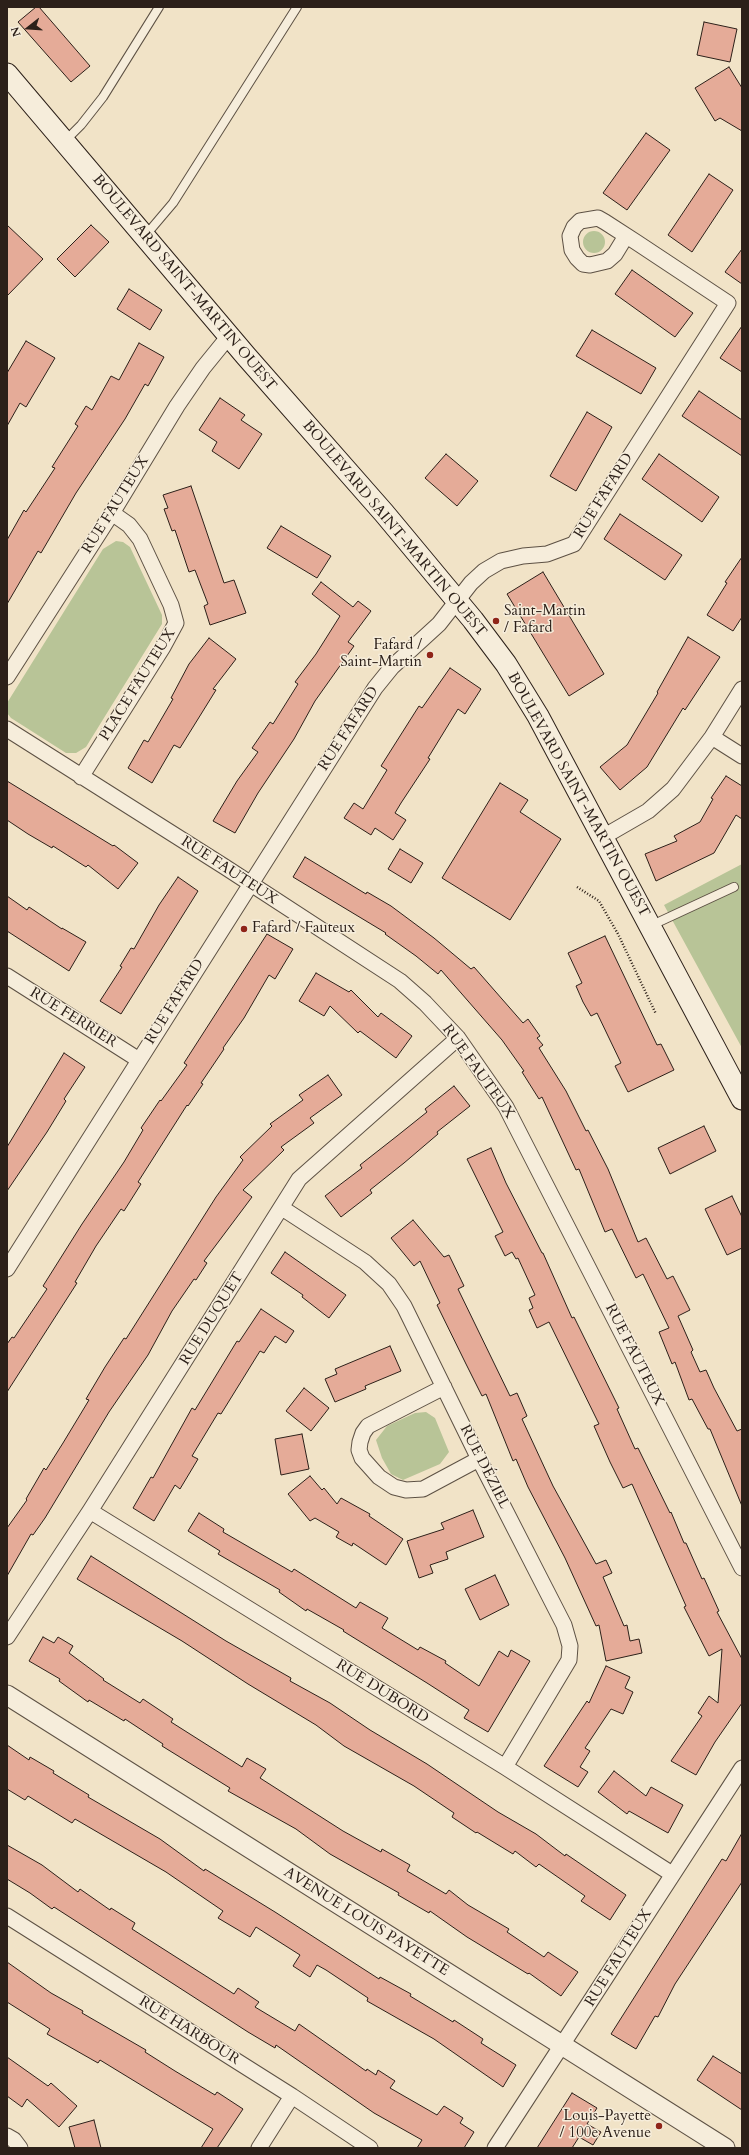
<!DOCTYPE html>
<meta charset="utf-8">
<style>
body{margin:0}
#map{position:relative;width:749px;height:2155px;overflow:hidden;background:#f1e3c7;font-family:Cardo,serif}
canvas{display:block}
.frame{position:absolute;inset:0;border:8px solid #2c2019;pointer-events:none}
.north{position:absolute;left:8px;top:8px;width:40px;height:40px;-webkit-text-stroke:3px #f6eddb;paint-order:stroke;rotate:253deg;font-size:11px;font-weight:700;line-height:16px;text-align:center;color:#2c2019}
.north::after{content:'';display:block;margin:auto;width:14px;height:18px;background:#2c2019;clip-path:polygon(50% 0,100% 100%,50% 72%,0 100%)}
</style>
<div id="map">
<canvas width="749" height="2155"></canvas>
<div class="frame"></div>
<div class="north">N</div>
</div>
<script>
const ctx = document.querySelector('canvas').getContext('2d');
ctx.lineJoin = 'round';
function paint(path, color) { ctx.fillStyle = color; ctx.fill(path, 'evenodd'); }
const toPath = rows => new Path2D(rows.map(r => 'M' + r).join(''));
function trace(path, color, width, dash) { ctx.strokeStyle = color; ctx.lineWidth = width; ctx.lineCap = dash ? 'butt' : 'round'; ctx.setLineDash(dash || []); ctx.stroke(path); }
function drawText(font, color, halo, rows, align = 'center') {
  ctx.font = font + ' Cardo,serif'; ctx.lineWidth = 3; ctx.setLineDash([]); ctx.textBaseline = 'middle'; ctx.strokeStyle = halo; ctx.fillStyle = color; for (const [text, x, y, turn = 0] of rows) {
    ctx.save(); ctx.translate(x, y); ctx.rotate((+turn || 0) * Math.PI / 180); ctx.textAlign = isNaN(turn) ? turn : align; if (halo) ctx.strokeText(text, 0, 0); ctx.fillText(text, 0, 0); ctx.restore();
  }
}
paint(toPath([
 '583 242a11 11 0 1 1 22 0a11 11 0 1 1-22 0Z',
 [116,541,123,542,130,547,162,615,162,624,86,747,76,753,66,753,11,718,7,713,7,703,103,549],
 [742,864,742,1048,664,905],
 [426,1412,435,1418,449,1452,440,1464,403,1480,391,1474,382,1458,376,1440,387,1426,415,1413]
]), '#b8c497');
const building = toPath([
 [36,7,39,7,90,66,71,82,18,22,36,7],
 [704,22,737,29,730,62,697,55,704,22],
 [729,67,742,88,742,131,720,118,715,121,695,88,729,67],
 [646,133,670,150,627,210,603,193,646,133],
 [709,174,733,190,692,252,668,235,709,174],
 [7,225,43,259,7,296,7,225],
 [91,225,109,242,75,277,57,259,91,225],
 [742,249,742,284,725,272,742,249],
 [632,270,693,313,675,337,615,294,632,270],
 [129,289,162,310,150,330,117,309,129,289],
 [742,326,742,372,720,358,742,326],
 [592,330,656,368,641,394,576,356,592,330],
 [26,341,55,358,26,407,20,403,7,426,7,373,26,341],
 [139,343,164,357,148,386,145,384,125,419,76,493,41,553,38,551,7,604,7,540,24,510,26,512,55,468,52,467,78,426,75,424,86,406,92,410,111,376,119,380,139,343],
 [699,391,742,420,742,456,682,416,699,391],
 [220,398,245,415,241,420,262,434,239,469,212,451,217,442,199,430,220,398],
 [587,412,612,427,576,491,550,476,587,412],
 [446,454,478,481,457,506,425,478,446,454],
 [659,454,719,497,702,522,642,479,659,454],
 [191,486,224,583,234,580,246,613,210,625,204,606,208,604,195,570,189,572,175,530,172,531,164,509,168,508,163,495,191,486],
 [620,514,682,555,665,580,604,539,620,514],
 [281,526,331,556,317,578,267,548,281,526],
 [742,557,742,617,733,631,707,615,727,583,725,582,742,557],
 [543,572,604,674,569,696,507,594,543,572],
 [321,582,353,607,358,601,371,611,348,642,354,646,315,701,294,739,258,793,235,833,213,821,237,781,258,752,252,748,270,722,273,724,298,684,295,682,316,654,340,616,312,594,321,582],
 [688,637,720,657,685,710,683,708,647,767,620,790,600,767,627,745,658,693,657,692,688,637],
 [209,638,236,659,213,689,216,690,180,748,174,745,152,783,128,768,144,740,148,742,173,699,171,698,189,664,209,638],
 [450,668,481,689,465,714,458,709,428,758,430,759,401,803,395,813,406,820,393,840,375,828,371,835,344,818,354,803,363,809,387,770,381,766,419,706,422,708,450,668],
 [726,776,742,786,742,819,736,815,714,853,656,881,645,854,677,841,674,836,700,822,713,799,711,798,726,776],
 [7,781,113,846,114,845,138,863,118,889,88,865,86,867,53,846,52,848,28,834,7,820,7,781],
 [500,783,528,800,520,812,561,839,510,920,442,878,500,783],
 [400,849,423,863,411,883,388,869,400,849],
 [305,857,366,894,367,892,391,906,434,938,471,969,474,967,523,1023,528,1019,540,1036,537,1038,543,1045,539,1048,566,1091,586,1131,588,1130,608,1169,638,1242,646,1238,667,1279,673,1276,690,1310,678,1316,693,1350,691,1352,700,1372,706,1370,714,1388,737,1431,742,1429,742,1506,710,1429,708,1429,692,1399,689,1400,675,1362,672,1364,659,1332,669,1328,643,1274,636,1278,612,1229,605,1232,579,1169,576,1170,542,1097,539,1099,522,1072,524,1071,502,1040,441,970,438,974,416,956,385,934,386,933,293,877,305,857],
 [178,877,198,891,121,1014,100,1001,122,967,120,966,131,948,134,949,159,905,178,877],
 [7,896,27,910,29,907,62,929,62,928,86,942,69,971,7,931,7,896],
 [267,934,293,949,275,979,269,975,244,1018,223,1048,224,1049,201,1083,203,1084,188,1106,187,1105,138,1182,141,1184,124,1211,121,1209,96,1246,75,1282,77,1283,7,1392,7,1344,12,1337,14,1338,47,1289,43,1286,82,1224,124,1162,143,1130,141,1128,160,1100,161,1101,187,1065,184,1063,267,934],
 [605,936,657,1045,661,1044,674,1070,628,1092,615,1066,621,1063,597,1013,591,1016,583,1002,576,986,582,983,568,953,605,936],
 [316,973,349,992,351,990,378,1017,381,1013,412,1036,396,1058,360,1031,358,1033,330,1006,324,1016,299,1001,316,973],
 [64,1053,85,1067,64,1099,66,1101,47,1132,7,1191,7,1147,64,1053],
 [328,1075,342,1095,310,1118,314,1123,281,1147,284,1150,243,1190,252,1197,204,1261,207,1263,196,1280,194,1279,172,1311,148,1355,109,1412,45,1518,33,1535,31,1534,7,1576,7,1528,27,1500,26,1499,44,1468,46,1470,63,1443,89,1400,86,1399,105,1367,124,1338,126,1339,216,1197,243,1160,240,1157,272,1126,270,1124,303,1100,299,1095,328,1075],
 [454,1086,470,1106,437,1132,438,1134,404,1163,370,1190,372,1193,341,1217,325,1196,362,1168,360,1165,397,1136,427,1112,425,1109,454,1086],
 [704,1126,716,1151,670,1174,658,1148,704,1126],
 [491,1148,506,1183,542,1253,543,1253,572,1318,574,1317,619,1408,617,1409,635,1449,638,1448,670,1513,671,1512,684,1543,686,1543,702,1579,704,1578,719,1611,717,1612,742,1659,742,1703,715,1742,696,1775,671,1761,702,1716,698,1713,709,1696,718,1703,722,1649,709,1656,684,1607,686,1606,632,1484,623,1488,610,1462,594,1426,599,1424,549,1322,537,1328,529,1310,533,1308,529,1298,535,1295,518,1258,516,1259,512,1252,505,1256,495,1236,503,1232,467,1159,491,1148],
 [732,1196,742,1217,742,1248,727,1255,705,1209,732,1196],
 [413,1220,444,1257,449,1255,464,1286,458,1289,510,1396,517,1393,527,1416,522,1419,553,1486,596,1564,606,1560,612,1573,603,1577,624,1626,627,1625,630,1641,639,1639,642,1653,606,1661,599,1625,596,1626,565,1558,528,1487,516,1459,513,1461,486,1394,482,1396,466,1364,437,1305,440,1303,420,1261,414,1266,391,1238,413,1220],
 [285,1252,346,1295,329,1318,302,1297,303,1295,271,1273,285,1252],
 [261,1309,294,1331,286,1343,275,1336,264,1353,260,1351,221,1414,218,1413,192,1456,198,1459,180,1489,175,1485,154,1521,133,1508,151,1477,153,1478,192,1408,195,1410,237,1341,239,1342,261,1309],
 [390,1346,401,1371,365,1386,366,1389,335,1402,325,1379,337,1374,335,1369,390,1346],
 [304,1388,329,1408,311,1431,286,1411,304,1388],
 [302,1434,309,1469,281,1475,275,1439,302,1434],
 [310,1476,322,1490,324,1488,337,1504,341,1498,370,1514,369,1516,403,1539,386,1565,353,1543,352,1546,336,1537,339,1532,315,1518,310,1521,288,1494,310,1476],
 [473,1510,484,1537,446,1552,448,1559,430,1565,433,1573,419,1578,407,1541,444,1529,441,1523,473,1510],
 [199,1513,224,1529,223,1532,292,1572,294,1569,356,1608,360,1602,388,1618,382,1628,418,1650,420,1647,446,1661,445,1663,479,1686,499,1651,508,1657,511,1650,530,1661,488,1732,464,1718,469,1710,427,1683,343,1631,344,1630,307,1609,306,1611,279,1592,280,1590,218,1554,220,1551,188,1531,199,1513],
 [91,1556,226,1641,291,1678,290,1681,330,1703,370,1730,427,1764,498,1812,536,1834,565,1856,566,1854,626,1895,610,1920,581,1901,585,1896,539,1864,536,1867,515,1851,513,1854,477,1832,476,1833,452,1817,454,1813,414,1786,344,1746,316,1725,248,1684,182,1641,77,1579,91,1556],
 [495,1575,509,1605,480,1620,465,1589,495,1575],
 [43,1637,54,1643,58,1637,73,1646,69,1653,104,1679,103,1680,140,1703,143,1699,173,1719,171,1722,242,1767,247,1758,266,1769,260,1778,343,1831,381,1852,382,1849,410,1865,407,1871,446,1894,449,1890,468,1905,509,1929,507,1932,544,1957,548,1952,578,1972,561,1996,529,1973,528,1974,467,1937,430,1911,429,1913,398,1895,399,1893,330,1854,296,1829,228,1791,230,1788,162,1746,163,1744,125,1719,124,1721,89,1700,88,1702,59,1681,60,1679,29,1661,43,1637],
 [606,1666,630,1677,625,1688,633,1692,623,1714,611,1709,585,1748,590,1751,580,1767,588,1772,578,1787,544,1766,587,1701,589,1703,606,1666],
 [7,1745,29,1760,30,1757,54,1771,53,1773,89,1795,88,1797,160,1839,204,1871,205,1869,275,1912,379,1979,380,1977,411,1994,410,1996,453,2022,454,2020,483,2039,481,2043,516,2065,503,2087,434,2039,367,2001,368,1998,326,1970,317,1965,310,1977,293,1966,300,1955,256,1927,250,1937,218,1918,223,1911,166,1872,75,1819,72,1823,28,1796,25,1800,7,1789,7,1745],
 [614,1771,646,1796,651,1787,683,1805,668,1833,629,1811,627,1814,598,1792,614,1771],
 [742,1833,742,1882,675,1984,658,2017,655,2016,636,2049,611,2034,722,1859,726,1861,742,1833],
 [7,1845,42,1865,78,1892,80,1889,110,1910,111,1908,135,1923,132,1929,234,1994,238,1988,259,2002,255,2007,295,2031,299,2024,366,2071,367,2069,376,2075,378,2070,395,2081,390,2088,437,2115,444,2106,463,2118,460,2123,474,2132,464,2148,417,2148,422,2140,374,2113,276,2045,275,2048,248,2032,54,1907,52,1909,30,1893,7,1879,7,1845],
 [7,1962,51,1993,83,2011,82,2013,146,2050,145,2052,175,2071,215,2095,217,2092,243,2109,217,2148,201,2148,213,2129,100,2060,98,2063,47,2034,50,2029,7,2002,7,1962],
 [713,2056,742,2074,742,2110,697,2080,713,2056],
 [7,2057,48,2086,51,2083,77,2106,59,2127,27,2099,22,2107,7,2096,7,2057],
 [572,2093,597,2108,587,2124,601,2132,593,2145,579,2137,572,2148,537,2148,572,2093],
 [94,2120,101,2148,75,2148,69,2127,94,2120]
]);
paint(building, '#e5ab98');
trace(building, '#2c2019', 1);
const service = toPath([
 [65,141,81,125,103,97,159,7],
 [145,236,173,203,297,7],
 [650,926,734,887]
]);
const minor = toPath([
 [7,677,112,513,177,406,203,368,229,336],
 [7,729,225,867,400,981,425,1003,458,1038,506,1107,742,1568],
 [712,737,742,756],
 [81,777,163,647,176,623,171,605,140,539,129,525,112,513],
 [603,837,648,811,673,789,712,737,742,689],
 [7,976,139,1060],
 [282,1208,365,1262,389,1284,404,1306,479,1459,564,1625,570,1646,569,1660,505,1767],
 [7,1269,375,688,392,667,439,624,471,583,484,571,501,561,523,556,547,554,574,544,728,303,636,242,605,222,598,218,580,221,574,227,570,236,572,250,577,258,583,264,590,265,607,261,615,254,626,236],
 [444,1387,368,1426,363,1433,360,1442,359,1450,362,1458,379,1477,394,1487,406,1490,423,1489,479,1459],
 [90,1511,505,1767,672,1874],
 [7,1637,90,1511,299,1179,458,1038],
 [7,1916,292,2096,370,2148],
 [7,2136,14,2140,20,2148],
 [259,2148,292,2096],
 [495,2148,742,1768]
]);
const tertiary = toPath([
 [7,1695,725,2148]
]);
const secondary = toPath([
 [7,74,246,356,384,513,473,620,506,664,538,716,742,1099]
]);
trace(service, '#5d5144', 10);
trace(minor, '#5d5144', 17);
trace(tertiary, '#5d5144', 21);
trace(secondary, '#2c2019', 23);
trace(toPath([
 [577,887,599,901,618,934,656,1014]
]), '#2c2019', 2.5, [1, 2]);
trace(service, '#f6eddb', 8);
trace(minor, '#f6eddb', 15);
trace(tertiary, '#f6eddb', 19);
trace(secondary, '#f6eddb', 21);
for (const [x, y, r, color] of [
 [496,621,4,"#8f2418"],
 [430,655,4,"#8f2418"],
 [244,929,4,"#8f2418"],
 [659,2126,4,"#8f2418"]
]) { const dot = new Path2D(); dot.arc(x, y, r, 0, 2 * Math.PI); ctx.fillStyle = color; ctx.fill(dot); trace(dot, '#f6eddb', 1.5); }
drawText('15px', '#2c2019', '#f6eddb', [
 ["BOULEVARD SAINT-MARTIN OUEST",184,283,50],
 ["RUE FAFARD",604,496,-58],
 ["RUE FAUTEUX",116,505,-58],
 ["BOULEVARD SAINT-MARTIN OUEST",394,529,50],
 ["PLACE FAUTEUX",138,685,-58],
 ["RUE FAFARD",349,729,-57],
 ["BOULEVARD SAINT-MARTIN OUEST",578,795,61],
 ["RUE FAUTEUX",229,871,33],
 ["RUE FAFARD",175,1002,-58],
 ["RUE FERRIER",73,1018,32],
 ["RUE FAUTEUX",478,1072,54],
 ["RUE DUQUET",212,1319,-58],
 ["RUE FAUTEUX",634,1355,63],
 ["RUE DÉZIEL",484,1467,63],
 ["RUE DUBORD",382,1692,32],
 ["AVENUE LOUIS PAYETTE",366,1922,32],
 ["RUE FAUTEUX",619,1958,-58],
 ["RUE HARBOUR",189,2031,32]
]);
drawText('15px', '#2c2019', '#f6eddb', [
 ["Saint-Martin",504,612],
 ["/ Fafard",504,629],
 ["Fafard /",422,646,"right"],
 ["Saint-Martin",422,663,"right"],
 ["Fafard / Fauteux",252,929],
 ["Louis-Payette",651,2117,"right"],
 ["/ 100e Avenue",651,2134,"right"]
], 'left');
</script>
